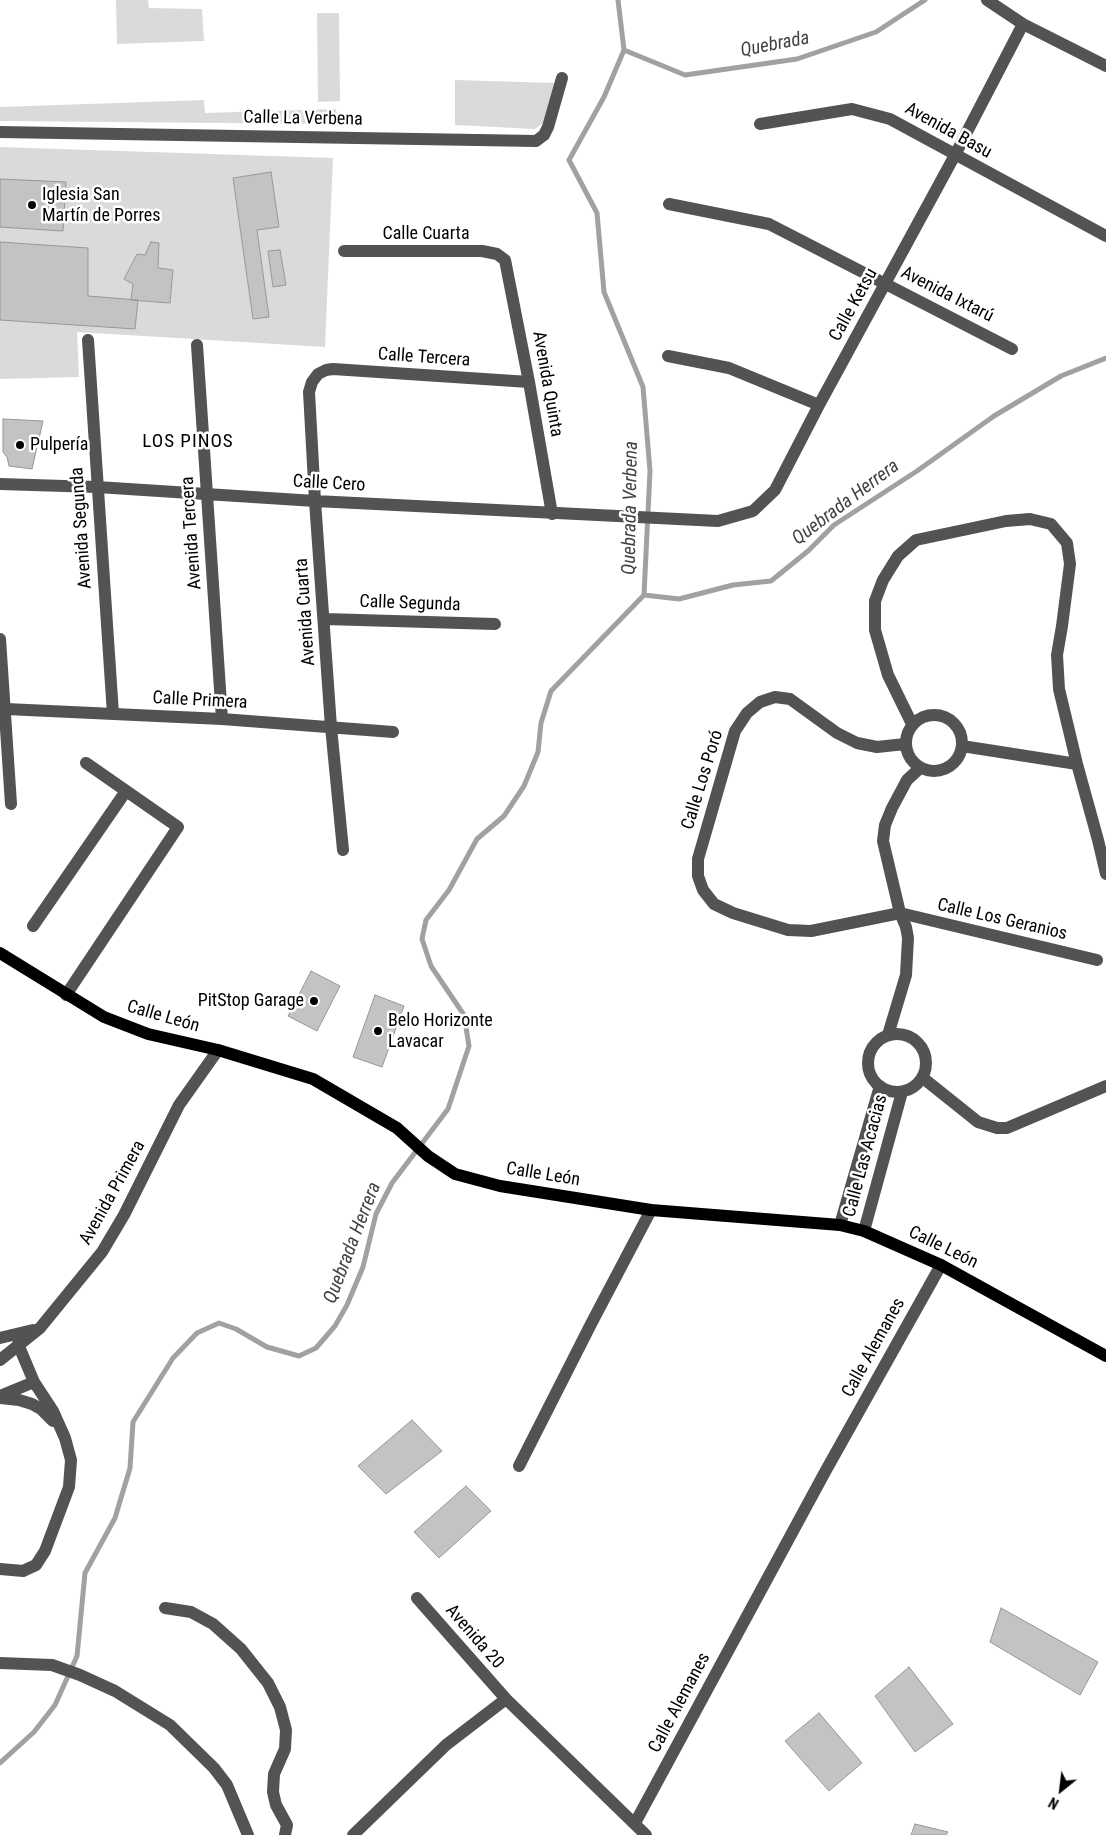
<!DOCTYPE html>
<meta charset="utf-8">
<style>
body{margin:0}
#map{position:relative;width:1106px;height:1835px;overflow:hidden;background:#fff;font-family:"Roboto Condensed",sans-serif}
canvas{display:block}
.north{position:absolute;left:1036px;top:1765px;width:50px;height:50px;-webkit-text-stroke:4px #fff;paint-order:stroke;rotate:209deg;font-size:14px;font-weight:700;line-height:20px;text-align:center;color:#000}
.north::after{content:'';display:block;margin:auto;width:18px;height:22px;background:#000;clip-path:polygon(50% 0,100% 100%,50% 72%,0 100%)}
</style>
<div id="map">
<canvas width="1106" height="1835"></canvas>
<div class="north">N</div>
</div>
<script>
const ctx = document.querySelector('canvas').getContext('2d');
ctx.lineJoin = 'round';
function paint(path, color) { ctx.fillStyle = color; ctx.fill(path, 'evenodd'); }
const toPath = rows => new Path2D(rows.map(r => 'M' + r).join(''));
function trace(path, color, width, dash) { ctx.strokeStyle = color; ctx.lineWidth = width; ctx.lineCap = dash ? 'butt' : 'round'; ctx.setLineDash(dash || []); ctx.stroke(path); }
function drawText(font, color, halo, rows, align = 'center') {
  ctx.font = font + ' "Roboto Condensed",sans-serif'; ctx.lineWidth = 5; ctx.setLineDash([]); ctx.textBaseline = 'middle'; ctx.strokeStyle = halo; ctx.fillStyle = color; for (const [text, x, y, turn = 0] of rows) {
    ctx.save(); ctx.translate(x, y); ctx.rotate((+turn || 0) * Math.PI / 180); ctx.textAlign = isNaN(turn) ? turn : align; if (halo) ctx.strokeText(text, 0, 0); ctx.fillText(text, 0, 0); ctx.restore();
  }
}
paint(toPath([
 [116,0,148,0,149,8,202,9,204,41,117,44],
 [317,13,339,13,340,101,318,102],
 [455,80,556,83,546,116,542,124,535,129,455,125],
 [204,100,205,113,336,109,338,124,0,121,0,107],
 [0,147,333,158,325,347,77,332,79,377,0,379,0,320,138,300,170,303,173,271,158,268,159,243,145,255,137,254,124,278,133,284,131,300,88,296,88,248,0,242,0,227,63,231,66,183,0,179],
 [271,173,279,227,257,230,269,317,253,319,233,178],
 [280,250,286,284,273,286,268,252]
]), '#dadada');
trace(toPath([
 [618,0,624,50,604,97,569,160,597,213,604,292,643,387,650,471,644,595],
 [624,50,685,75,797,59,876,32,925,0],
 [0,1763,34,1732,55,1705,77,1656,85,1573,115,1518,130,1468,133,1422,173,1358,197,1333,219,1323,236,1329,267,1347,299,1356,316,1348,335,1326,347,1305,363,1267,376,1214,392,1183,448,1109,469,1046,464,1015,431,966,422,939,426,920,449,890,477,839,504,816,524,786,538,752,541,723,551,691,644,595,679,599,733,585,771,581,808,551,834,525,917,471,994,416,1061,376,1106,358]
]), '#a1a1a1', 5);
const building = toPath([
 [271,172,279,227,257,230,269,317,253,319,233,178,271,172],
 [0,179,66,182,63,231,0,227,0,179],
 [0,242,88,248,88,296,138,300,135,329,0,320,0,242],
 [151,242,159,243,158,268,173,270,170,303,131,300,133,284,124,279,137,254,145,255,151,242],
 [280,250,286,285,273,287,268,251,280,250],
 [3,419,43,421,32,469,9,466,7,457,3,452,3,419],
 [311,971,340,986,317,1031,288,1016,311,971],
 [375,995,404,1006,382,1067,353,1057,375,995],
 [412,1420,442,1451,386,1494,358,1466,412,1420],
 [466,1486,491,1511,439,1558,414,1532,466,1486],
 [1001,1608,1098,1662,1080,1695,990,1642,1001,1608],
 [909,1667,953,1724,915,1752,875,1696,909,1667],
 [819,1713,862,1763,829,1791,785,1741,819,1713],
 [915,1824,948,1832,946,1835,911,1835,915,1824]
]);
paint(building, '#c3c3c3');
trace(building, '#979797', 1);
trace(toPath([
 [987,0,1023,24,1106,66],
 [760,124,852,109,890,119,1106,236],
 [0,132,536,141,544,135,548,127,562,78],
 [669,204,769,224,1012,349],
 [344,251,482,251,497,254,505,260,529,382,552,514],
 [88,340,113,714],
 [197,345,222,719],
 [668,356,729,368,819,405],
 [0,484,97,487,315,501,718,521,753,511,775,490,819,405,955,155,1023,24],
 [325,619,495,624],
 [0,639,11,804],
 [6,709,222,719,393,732],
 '906 743a28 28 0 1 1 56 0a28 28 0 1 1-56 0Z',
 [912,724,888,675,875,630,875,601,883,580,898,556,916,540,1006,521,1030,519,1051,524,1067,543,1070,564,1062,626,1057,655,1059,689,1077,764,1098,840,1106,874],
 [905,744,877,747,857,743,837,733,790,699,775,697,760,702,747,713,735,731,698,859,698,876,703,890,714,904,733,913,788,930,811,931,900,913,1097,960],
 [962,746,1077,764],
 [343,850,331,727,315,501,309,392,312,382,318,374,326,370,333,369,529,382],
 [33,926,126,791],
 [66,995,178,827,86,763],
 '868 1063a29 29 0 1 1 58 0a29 29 0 1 1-58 0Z',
 [888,1035,906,975,908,938,906,927,900,913,883,841,885,825,892,808,907,780,920,768],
 [923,1078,978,1122,997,1128,1007,1128,1106,1086],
 [840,1225,880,1086],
 [864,1231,902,1092],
 [0,1338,33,1330],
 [0,1360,40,1328,102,1252,124,1215,179,1105,218,1050],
 [0,1396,34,1382],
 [0,1398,19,1400,32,1404,41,1409,53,1421],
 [519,1466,591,1324,651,1210],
 [0,1569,23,1571,36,1565,45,1551,69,1487,71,1460,65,1438,53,1411,34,1382,18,1344],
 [417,1598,506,1699,646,1835],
 [165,1608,191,1612,213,1624,241,1649,268,1683,280,1707,286,1730,285,1749,274,1774,273,1792,276,1805,287,1825,285,1835],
 [0,1663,52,1665,80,1675,115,1691,170,1725,214,1768,227,1785,248,1835],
 [635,1823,825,1472,941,1265],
 [353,1835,446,1745,506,1699]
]), '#535353', 12);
trace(toPath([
 [0,953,104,1017,148,1034,218,1050,313,1079,397,1128,428,1156,455,1174,500,1186,651,1210,840,1225,864,1231,941,1265,1106,1356]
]), '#000', 12);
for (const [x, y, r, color] of [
 [32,205,5,"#000"],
 [20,445,5,"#000"],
 [314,1001,5,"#000"],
 [378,1031,5,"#000"]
]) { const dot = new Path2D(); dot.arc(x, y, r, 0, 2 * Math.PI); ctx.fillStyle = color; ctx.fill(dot); trace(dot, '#fff', 2); }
drawText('18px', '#000', '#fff', [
 ["Calle La Verbena",303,119,1],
 ["Avenida Basu",948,131,29],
 ["Calle Cuarta",426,234],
 ["Avenida Ixtarú",947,295,27],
 ["Calle Ketsu",854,305,-61],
 ["Calle Tercera",424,358,4],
 ["Avenida Quinta",547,384,80],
 ["Calle Cero",329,484,3],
 ["Avenida Segunda",82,528,-94],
 ["Avenida Tercera",192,533,-94],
 ["Calle Segunda",410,604,2],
 ["Avenida Cuarta",306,612,-94],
 ["Calle Primera",200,701,3],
 ["Calle Los Poró",703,780,-73],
 ["Calle Los Geranios",1002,920,13],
 ["Calle León",163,1017,16],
 ["Calle Las Acacias",866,1156,-75],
 ["Calle León",543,1175,9],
 ["Avenida Primera",113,1193,-61],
 ["Calle León",943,1248,26],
 ["Calle Alemanes",874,1348,-61],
 ["Avenida 20",474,1637,49],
 ["Calle Alemanes",680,1703,-62]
]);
drawText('18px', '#000', '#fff', [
 ["Iglesia San",42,195],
 ["Martín de Porres",42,216],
 ["Pulpería",30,445],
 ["PitStop Garage",304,1001,"right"],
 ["Belo Horizonte",388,1021],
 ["Lavacar",388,1042]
], 'left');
drawText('italic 19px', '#424242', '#fff', [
 ["Quebrada",775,45,-11],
 ["Quebrada Herrera",846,503,-37],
 ["Quebrada Verbena",631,508,-89],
 ["Quebrada Herrera",353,1243,-69]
]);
ctx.letterSpacing = '1px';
drawText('19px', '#000', '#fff', [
 ["LOS PINOS",188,442]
]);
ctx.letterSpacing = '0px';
</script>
